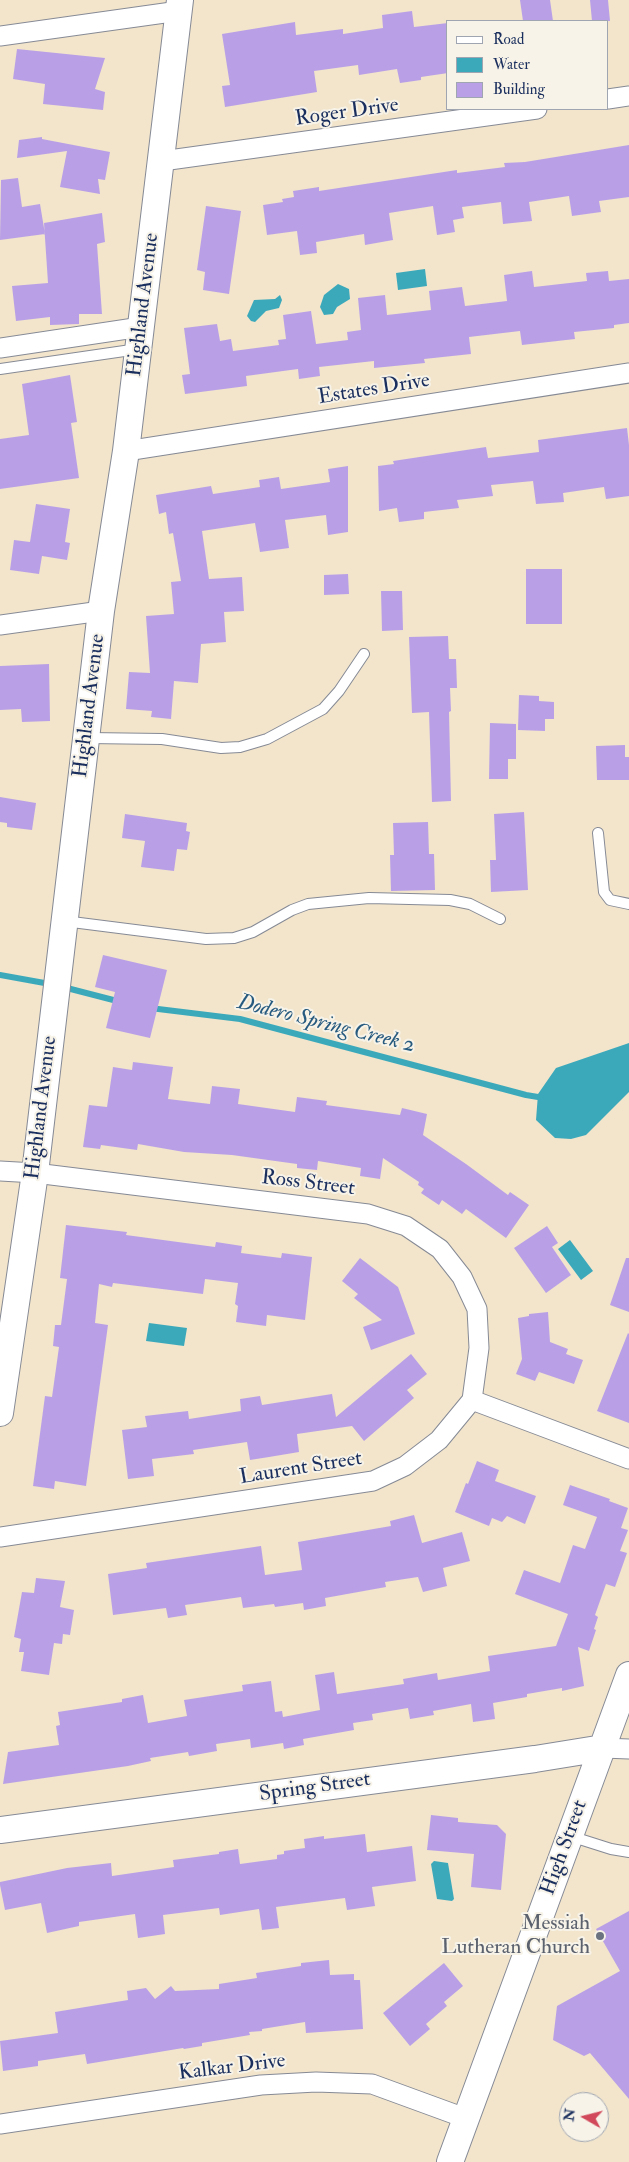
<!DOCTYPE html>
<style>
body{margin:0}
#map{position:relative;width:629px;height:2162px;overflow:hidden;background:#f2e5cc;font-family:"IM FELL Double Pica",serif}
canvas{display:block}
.legend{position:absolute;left:446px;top:20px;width:162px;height:90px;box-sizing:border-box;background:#f7f3e8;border:1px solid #9fa5b1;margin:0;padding:6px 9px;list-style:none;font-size:15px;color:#1b2f5e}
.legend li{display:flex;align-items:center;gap:10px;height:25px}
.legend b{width:25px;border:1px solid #9fa5b1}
.north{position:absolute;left:559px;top:2092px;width:50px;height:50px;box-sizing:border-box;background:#f7f3e8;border:1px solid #9fa5b1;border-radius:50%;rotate:278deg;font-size:14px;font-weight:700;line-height:20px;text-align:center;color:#1b2f5e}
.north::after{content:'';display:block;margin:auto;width:18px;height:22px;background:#d1495b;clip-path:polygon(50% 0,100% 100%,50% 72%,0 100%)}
</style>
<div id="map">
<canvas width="629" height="2162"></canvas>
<ul class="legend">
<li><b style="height:6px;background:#fff"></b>Road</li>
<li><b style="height:14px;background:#3ca9bb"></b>Water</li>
<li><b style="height:14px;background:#b9a0e6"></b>Building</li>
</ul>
<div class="north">N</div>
</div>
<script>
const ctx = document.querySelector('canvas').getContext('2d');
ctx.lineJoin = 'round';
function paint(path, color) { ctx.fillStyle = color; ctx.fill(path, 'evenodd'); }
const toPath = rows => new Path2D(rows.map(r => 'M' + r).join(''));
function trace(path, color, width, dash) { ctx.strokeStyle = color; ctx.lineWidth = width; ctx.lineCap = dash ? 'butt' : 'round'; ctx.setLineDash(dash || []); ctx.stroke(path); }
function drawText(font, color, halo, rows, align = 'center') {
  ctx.font = font + ' "IM FELL Double Pica",serif'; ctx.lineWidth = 4; ctx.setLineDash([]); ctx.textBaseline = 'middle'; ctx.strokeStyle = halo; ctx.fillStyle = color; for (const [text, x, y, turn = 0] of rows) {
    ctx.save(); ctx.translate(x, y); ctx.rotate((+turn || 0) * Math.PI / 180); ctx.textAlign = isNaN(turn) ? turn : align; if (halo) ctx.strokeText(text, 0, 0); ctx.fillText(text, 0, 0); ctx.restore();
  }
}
paint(toPath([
 [425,269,427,286,398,290,396,273],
 [338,284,349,289,350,299,337,307,333,314,324,315,320,307,324,295],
 [280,295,282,300,279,308,266,311,255,322,251,321,247,316,254,300,275,299],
 [629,1043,629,1092,586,1135,571,1139,555,1138,536,1120,538,1094,556,1068],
 [570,1240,593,1271,581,1280,558,1249],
 [149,1323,187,1328,184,1346,146,1341],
 [434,1861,448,1863,454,1899,452,1901,437,1899,431,1864]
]), '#3ca9bb');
trace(toPath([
 [0,975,50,984],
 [63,987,121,1002],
 [150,1008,240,1019,526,1095,544,1098]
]), '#3ca9bb', 6);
paint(toPath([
 [520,0,550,0,553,21,523,21],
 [590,0,608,0,610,21,592,21],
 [412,11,414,27,448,23,448,73,421,77,421,80,400,83,397,69,359,75,358,65,314,71,317,92,225,107,222,86,230,85,222,34,295,22,296,35,343,29,343,34,383,28,382,15],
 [17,49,105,58,95,89,105,92,103,110,43,104,45,84,13,79],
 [42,137,42,139,110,152,105,180,98,179,100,194,60,187,67,151,17,158,19,140],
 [629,145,629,197,599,201,601,212,572,216,569,196,529,202,532,221,503,224,501,202,462,207,464,218,453,220,455,232,437,235,433,206,389,213,393,240,365,245,364,234,316,242,317,253,300,255,297,231,267,235,263,205,283,202,282,199,294,197,293,191,319,187,319,191,457,170,457,173,505,167,504,163,525,162],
 [18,178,22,207,40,204,45,234,0,240,1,180],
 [206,206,241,211,229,294,203,290,205,272,197,270],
 [102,213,105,242,97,244,102,314,79,314,79,324,50,325,50,317,16,321,12,286,48,283,44,223],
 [532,271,534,287,587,281,586,273,608,271,609,281,629,279,629,323,614,325,614,328,574,332,575,339,522,345,520,331,469,337,471,354,424,359,425,363,374,368,374,361,319,367,320,376,299,379,298,369,246,376,247,386,185,394,182,375,190,374,184,328,217,324,220,341,231,339,233,351,279,345,278,340,286,339,283,315,311,311,316,344,348,340,347,332,361,330,358,298,385,295,387,315,431,310,429,291,462,287,465,306,507,301,504,275],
 [70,375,77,422,71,423,79,478,0,489,0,439,29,435,22,384],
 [627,428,629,445,629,496,606,499,604,487,563,493,564,502,536,504,533,481,491,485,493,496,457,500,459,508,424,512,424,519,399,522,397,508,379,511,378,466,394,464,393,461,486,447,488,458,539,452,538,440],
 [348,466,348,532,328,535,326,515,285,520,289,548,260,552,255,523,202,531,209,579,242,577,244,611,224,612,226,642,201,644,198,683,174,681,171,719,151,717,152,711,126,709,129,672,150,673,146,616,174,614,171,582,181,581,173,533,169,534,166,512,159,514,156,495,211,486,213,494,260,487,259,480,279,477,281,489,330,482,328,469],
 [36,504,70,509,65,542,70,543,67,560,42,556,39,574,10,570,14,540,30,542],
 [526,569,562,569,562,624,526,624],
 [348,574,349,594,324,595,324,575],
 [381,591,402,591,403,630,382,631],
 [448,636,449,659,456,659,457,688,450,688,451,711,449,712,451,801,432,802,429,712,412,713,409,637],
 [49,664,50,721,22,722,21,709,0,710,0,666],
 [519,695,539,696,539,701,554,702,554,719,545,719,545,731,518,730],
 [490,723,516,724,516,759,508,759,508,779,489,779],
 [625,745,625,757,629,757,629,780,597,780,596,746],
 [0,797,36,803,32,830,7,827,7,823,0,822],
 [524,812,528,890,491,892,490,860,496,860,494,814],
 [125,814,187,823,186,831,190,832,187,850,177,849,174,871,141,867,145,841,122,838],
 [428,822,429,854,434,854,435,890,391,891,390,855,394,855,393,823],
 [103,955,167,970,150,1038,106,1028,115,992,95,987],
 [133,1062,173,1067,168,1099,210,1104,212,1086,240,1089,238,1104,295,1112,297,1097,327,1101,326,1105,400,1115,402,1108,427,1114,423,1135,466,1164,508,1195,510,1192,529,1205,506,1238,466,1209,462,1214,442,1200,439,1205,421,1193,424,1189,418,1185,419,1182,383,1158,380,1179,360,1176,361,1168,318,1161,317,1170,297,1168,297,1164,232,1155,184,1152,138,1144,137,1150,101,1145,100,1149,83,1147,89,1105,107,1107,113,1067,132,1070],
 [66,1225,127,1232,126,1235,215,1247,216,1242,242,1246,241,1253,281,1258,282,1253,312,1257,305,1320,267,1315,266,1326,236,1322,238,1306,235,1304,238,1283,205,1279,203,1294,113,1283,112,1287,99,1284,95,1323,108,1325,86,1486,55,1481,54,1489,33,1486,45,1396,52,1397,59,1347,53,1346,55,1325,61,1325,67,1279,60,1278],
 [547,1226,558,1243,552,1247,571,1275,546,1293,514,1248],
 [360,1258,398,1287,415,1334,371,1350,363,1327,382,1320,354,1298,358,1294,342,1281],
 [626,1258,629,1258,629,1312,610,1305],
 [548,1312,550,1342,568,1349,566,1354,583,1360,574,1384,539,1372,535,1381,516,1374,522,1359,518,1318,529,1316,529,1314],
 [628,1333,629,1334,629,1423,597,1411],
 [411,1354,427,1374,407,1390,414,1398,364,1441,352,1426,297,1434,299,1452,269,1457,250,1460,247,1442,193,1450,194,1454,152,1459,154,1476,128,1479,122,1430,147,1427,145,1416,188,1411,189,1419,241,1411,240,1399,260,1396,262,1405,332,1394,336,1417],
 [477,1461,499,1470,495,1481,536,1496,525,1524,507,1516,502,1522,492,1518,489,1526,455,1512,466,1483,468,1484],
 [570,1485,610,1499,609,1501,628,1508,621,1528,628,1530,620,1551,627,1553,615,1587,606,1584,595,1615,598,1617,594,1629,596,1630,589,1651,578,1647,584,1686,562,1691,562,1688,527,1694,527,1697,493,1703,495,1719,473,1722,471,1704,433,1711,434,1715,410,1719,408,1708,372,1714,373,1720,353,1723,354,1730,303,1739,304,1745,284,1749,283,1743,251,1748,250,1739,216,1744,217,1751,189,1756,188,1752,150,1758,151,1761,128,1766,3,1784,8,1752,59,1745,56,1726,60,1725,58,1712,122,1702,122,1699,143,1695,148,1723,187,1716,184,1700,243,1691,242,1685,271,1681,275,1712,282,1711,283,1717,320,1710,315,1675,334,1672,337,1694,404,1684,403,1679,437,1673,438,1680,490,1671,488,1656,556,1646,568,1614,515,1594,524,1570,560,1583,573,1545,585,1549,597,1517,563,1505],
 [414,1515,422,1543,462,1532,470,1561,443,1568,447,1586,423,1592,418,1577,385,1582,386,1587,325,1598,326,1606,304,1610,303,1603,275,1607,274,1604,243,1608,241,1597,185,1605,187,1615,168,1618,166,1608,113,1615,108,1574,147,1568,146,1563,261,1546,265,1575,302,1570,298,1542,391,1526,390,1521],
 [36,1578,65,1581,60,1607,74,1610,70,1635,63,1634,62,1644,54,1643,49,1675,21,1671,24,1652,19,1652,21,1639,14,1637,22,1592,34,1593],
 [431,1815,458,1818,458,1822,497,1825,506,1834,501,1890,471,1887,474,1854,427,1850],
 [365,1834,367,1852,412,1846,416,1881,372,1887,375,1906,347,1910,345,1898,276,1907,279,1928,262,1930,259,1909,220,1915,219,1908,163,1915,165,1934,138,1938,135,1914,79,1922,79,1926,47,1933,41,1903,5,1910,0,1885,0,1882,67,1868,111,1863,112,1876,174,1867,173,1860,219,1854,219,1852,238,1849,240,1864,277,1859,277,1855,284,1854,284,1851,305,1848,304,1839,324,1836,324,1839],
 [629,1911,629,2099,590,2053,584,2056,553,2040,557,2006,620,1971,596,1929],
 [329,1960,330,1975,354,1974,354,1980,360,1980,363,2029,306,2033,305,2022,262,2029,262,2031,249,2032,250,2035,202,2043,202,2046,184,2049,183,2048,87,2064,85,2054,38,2061,38,2066,3,2071,0,2041,58,2033,55,2012,128,2000,127,1991,146,1988,155,1999,171,1986,175,1991,219,1989,219,1984,257,1978,256,1973,301,1966,301,1963],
 [444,1963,463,1986,444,2002,447,2006,426,2024,430,2029,410,2046,383,2013]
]), '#b9a0e6');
const lane = toPath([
 [0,369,138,349],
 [88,738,162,739,221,748,240,747,267,739,323,709,339,691,364,654],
 [598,833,604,892,610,900,629,904],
 [64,921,206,939,234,938,253,932,292,910,308,904,369,898,450,900,470,904,500,919],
 [570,1836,611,1849,629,1852]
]);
const street = toPath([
 [0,36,179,11],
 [608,99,629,96],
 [162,161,537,109],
 [0,348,141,327],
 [126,451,629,373],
 [0,625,101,611],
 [0,1171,35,1173,368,1214,406,1226,440,1249,462,1277,477,1309,479,1348,472,1400],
 [0,1537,373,1481,405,1466,439,1440,472,1400,629,1459],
 [603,1748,629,1749],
 [0,2124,261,2085,316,2082,372,2084,465,2118]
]);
const secondary = toPath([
 [0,1413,35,1173,101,611,126,451,180,0],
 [0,1830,535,1759,603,1748],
 [450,2162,629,1675]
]);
trace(lane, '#868a95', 12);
trace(street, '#868a95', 21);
trace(secondary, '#868a95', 28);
trace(lane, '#fff', 10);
trace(street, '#fff', 19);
trace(secondary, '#fff', 26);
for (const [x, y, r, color] of [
 [600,1936,5,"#6b7280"]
]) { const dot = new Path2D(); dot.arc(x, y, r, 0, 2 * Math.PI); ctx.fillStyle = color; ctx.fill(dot); trace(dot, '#f7f3e8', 2); }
drawText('21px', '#1b2f5e', '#f7f3e8', [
 ["Roger Drive",347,113,-8],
 ["Highland Avenue",144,305,-83],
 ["Estates Drive",374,390,-9],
 ["Highland Avenue",90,706,-83],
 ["Highland Avenue",42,1108,-83],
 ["Ross Street",308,1184,7],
 ["Laurent Street",301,1469,-9],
 ["Spring Street",315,1788,-8],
 ["High Street",565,1848,-70],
 ["Kalkar Drive",232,2068,-7]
]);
drawText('21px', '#5b616d', '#f7f3e8', [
 ["Messiah",590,1924],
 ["Lutheran Church",590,1948]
], 'right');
drawText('italic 22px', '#275a7f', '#f7f3e8', [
 ["Dodero Spring Creek 2",326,1025,14]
]);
</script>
